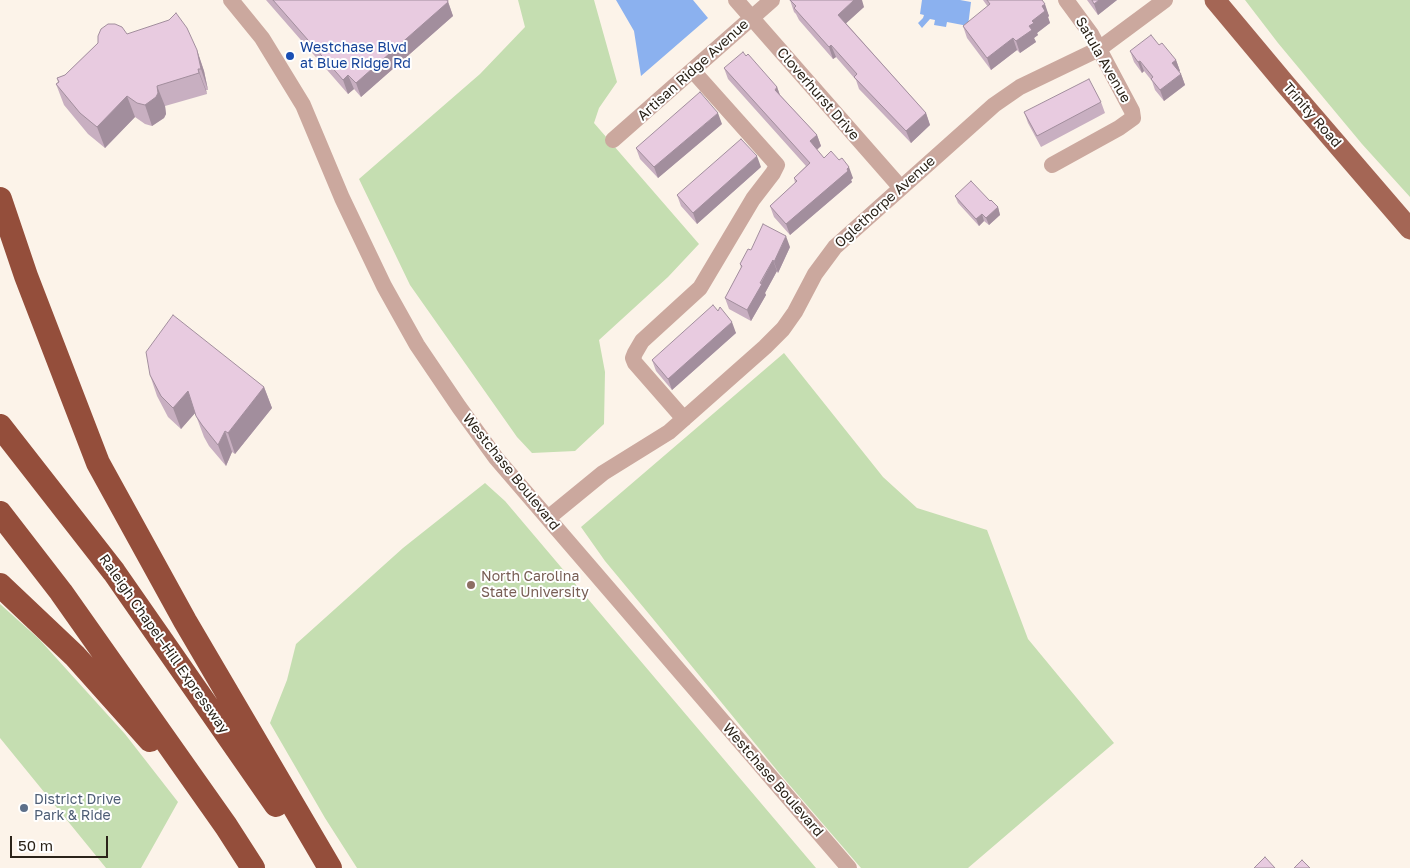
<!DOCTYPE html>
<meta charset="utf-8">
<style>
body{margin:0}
#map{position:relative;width:1410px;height:868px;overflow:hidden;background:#fcf3e9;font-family:"Golos Text",sans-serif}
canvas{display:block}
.scale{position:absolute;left:10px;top:836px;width:98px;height:22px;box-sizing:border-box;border:2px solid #2b2319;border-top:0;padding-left:6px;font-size:15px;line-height:18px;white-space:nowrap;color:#2b2319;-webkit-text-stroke:4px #fff;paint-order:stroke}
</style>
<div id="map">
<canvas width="1410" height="868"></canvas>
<div class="scale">50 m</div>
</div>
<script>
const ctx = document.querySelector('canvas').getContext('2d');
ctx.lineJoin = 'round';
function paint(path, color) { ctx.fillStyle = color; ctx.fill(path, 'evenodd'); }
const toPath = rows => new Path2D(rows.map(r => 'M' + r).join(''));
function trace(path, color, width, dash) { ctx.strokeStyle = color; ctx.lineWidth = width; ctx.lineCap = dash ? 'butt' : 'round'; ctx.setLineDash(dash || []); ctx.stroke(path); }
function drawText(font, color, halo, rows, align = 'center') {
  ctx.font = font + ' "Golos Text",sans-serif'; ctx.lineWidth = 4; ctx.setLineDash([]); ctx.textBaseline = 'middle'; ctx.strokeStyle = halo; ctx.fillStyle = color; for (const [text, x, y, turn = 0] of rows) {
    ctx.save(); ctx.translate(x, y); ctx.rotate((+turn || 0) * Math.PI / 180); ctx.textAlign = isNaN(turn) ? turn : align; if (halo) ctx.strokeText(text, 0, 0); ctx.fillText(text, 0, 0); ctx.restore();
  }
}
paint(toPath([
 [518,0,594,0,617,82,599,108,594,123,699,244,668,277,599,340,605,372,604,424,575,451,532,453,517,437,410,285,359,179,480,74,525,27],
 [1245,0,1410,0,1410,197,1362,144,1278,43],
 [784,353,883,477,917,508,987,530,1028,639,1114,743,968,868,861,868,780,774,649,614,605,561,581,527],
 [485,483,505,501,816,868,357,868,325,818,270,723,287,680,296,644,403,548],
 [0,604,39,639,125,734,178,802,141,868,106,868,0,738]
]), '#c5deb1');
paint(toPath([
 [616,0,693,0,708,18,641,76,634,31],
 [922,0,960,0,971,2,968,26,947,22,946,27,934,25,935,20,930,19,922,28,918,23,923,18,924,15,920,14]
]), '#8bb1ef');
trace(toPath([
 [231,0,262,38,303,105,342,198,384,286,417,345,459,407,496,458,849,868],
 [736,0,901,188],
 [613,140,772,0],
 [1052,165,1119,128,1133,118,1132,111,1091,34,1066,0],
 [684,419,635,363,633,358,635,353,642,341,700,288,753,199,773,173,777,165,693,71],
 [548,518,603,473,669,432,765,347,783,329,795,312,815,274,835,247,994,105,1020,87,1099,49,1165,0]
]), '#cba89e', 16);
trace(toPath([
 [1215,0,1286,85,1410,229]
]), '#a46655', 21);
trace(toPath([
 [0,199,26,276,98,463,185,621,330,868],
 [0,426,114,572,276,805],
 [0,513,61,592,226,826,253,868],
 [0,585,75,656,150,740]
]), '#944e3b', 24);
paint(toPath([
 [266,0,449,0,448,1,453,16,361,97,354,89,348,94],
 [790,0,864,7,846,23,926,113,930,125,911,143,859,89,856,80,836,57,833,59,799,20,796,14,794,12],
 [983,0,1042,0,1049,16,1048,17,1050,23,1037,33,1038,35,1034,38,1036,42,1020,53,1017,50,991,70,967,38,963,26,988,7],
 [1087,0,1117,0,1098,15],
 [127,34,197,50,204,71,208,90,206,90,207,94,165,106,166,114,164,118,152,126,145,124,135,117,105,148,88,134,64,105,56,84,58,82,57,78,65,75,98,43],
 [1130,51,1176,60,1180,71,1179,72,1181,74,1185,85,1164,101,1155,90,1152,81,1144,71,1142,73,1134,62],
 [724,68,777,87,780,95,817,135,821,146,817,150,824,158,853,178,851,180,852,182,790,235,774,217,770,206,795,183,794,178,806,166,728,79],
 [1101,102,1105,113,1041,147,1028,123,1024,112],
 [722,124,658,178,640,159,636,148],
 [761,167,697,224,681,206,677,195],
 [955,196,990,201,998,207,1000,215,989,225,984,221,979,226,958,203],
 [790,247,778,273,777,271,765,293,766,295,751,321,729,309,725,298,741,268,740,264,751,250],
 [718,311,736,333,672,390,656,371,652,360],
 [150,375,264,387,272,408,235,454,232,452,226,466,209,446,204,437,195,413,181,429,168,417,157,396]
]), '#c8afc1');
paint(toPath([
 [854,0,862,0,864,7,842,27,838,15],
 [1099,0,1117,0,1098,15,1094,4],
 [448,2,453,16,361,97,356,83],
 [1045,4,1049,16,1048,17,1050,23,1037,33,1038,35,1034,38,1036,42,1020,53,1016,41,1032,21,1042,6],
 [1013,38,1017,50,991,70,987,58],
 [831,45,836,57,833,59,829,47],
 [197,50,204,71,208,90,201,69],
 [1176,60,1180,71,1176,74,1172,63],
 [1140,61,1144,71,1142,73,1138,62],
 [198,69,206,90,207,94,199,73],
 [1181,74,1185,85,1164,101,1160,90],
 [348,75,354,89,348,94,343,80],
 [157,86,165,106,166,114,164,118,152,126,145,105],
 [777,87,781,98,775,90],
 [127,96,135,117,105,148,97,127],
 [718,113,722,124,658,178,654,167],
 [926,113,930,125,911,143,906,131],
 [817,135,821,146,814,152,810,141],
 [757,156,761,167,697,224,693,213],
 [849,167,853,178,851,180,852,182,790,235,786,224],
 [998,207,1000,215,989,225,986,218],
 [982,214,984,221,979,226,976,219],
 [786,236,790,247,778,273,774,262],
 [773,260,777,271,765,293,766,295,751,321,747,310],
 [732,322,736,333,672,390,668,379],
 [264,387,272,408,235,454,228,433],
 [188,391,196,412,181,429,173,408],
 [225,431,232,452,226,466,218,445]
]), '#a28e9d');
const building = toPath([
 [273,0,447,0,448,2,356,83,348,75,343,80,273,0],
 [790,0,854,0,838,15,926,113,906,131,854,77,857,74,831,45,829,47,794,8,796,6,790,0],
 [987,0,1042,0,1045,4,1042,6,1045,11,1032,21,1034,23,1029,26,1032,30,1016,41,1013,38,987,58,963,26,990,4,987,0],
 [1092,0,1099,0,1094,4,1092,0],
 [176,13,187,28,197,50,201,69,198,69,199,73,157,86,158,93,156,97,145,105,137,103,127,96,97,127,80,113,56,84,59,82,57,78,65,75,98,43,98,36,101,29,108,24,115,24,122,27,127,34,169,20,176,13],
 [1151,35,1159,45,1162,43,1176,60,1172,63,1181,74,1160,90,1151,79,1153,77,1140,61,1138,62,1130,51,1151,35],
 [743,52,746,56,748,54,777,87,775,90,817,135,810,141,824,158,831,151,839,160,842,158,849,167,847,169,848,171,786,224,770,206,797,181,794,178,810,163,724,68,743,52],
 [1089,79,1101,102,1037,136,1024,112,1089,79],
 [700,92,718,113,654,167,636,148,700,92],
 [741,139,757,156,693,213,677,195,741,139],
 [971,181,990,201,991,200,998,207,986,218,982,214,976,219,955,196,971,181],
 [763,224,786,236,774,262,773,260,760,283,762,284,747,310,725,298,742,266,740,264,748,249,751,250,763,224],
 [713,305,718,311,720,307,732,322,668,379,652,360,713,305],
 [173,315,264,387,228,433,225,431,218,445,202,425,196,416,188,391,173,408,161,396,150,375,146,352,173,315],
 [1265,857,1275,868,1254,868,1265,857],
 [1302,860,1310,868,1294,868,1302,860]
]);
paint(building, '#e8cbe0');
trace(building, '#a28e9d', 1);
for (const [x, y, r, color] of [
 [290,56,5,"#1a4fb4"],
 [471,585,5,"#8d6e63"],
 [24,808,5,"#5c6f8a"]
]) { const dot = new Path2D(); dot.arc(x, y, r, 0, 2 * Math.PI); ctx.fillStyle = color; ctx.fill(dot); trace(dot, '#fff', 2); }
drawText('14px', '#164399', '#fff', [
 ["Westchase Blvd",300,48],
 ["at Blue Ridge Rd",300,64]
], 'left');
drawText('14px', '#2b2319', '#fff', [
 ["Satula Avenue",1103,60,60],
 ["Artisan Ridge Avenue",693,70,-42],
 ["Cloverhurst Drive",818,94,49],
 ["Trinity Road",1312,115,49],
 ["Oglethorpe Avenue",885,202,-42],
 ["Westchase Boulevard",511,472,51],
 ["Raleigh Chapel–Hill Expressway",164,644,55],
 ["Westchase Boulevard",773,780,49]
]);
drawText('14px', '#785e54', '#fff', [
 ["North Carolina",481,577],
 ["State University",481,593]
], 'left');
drawText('14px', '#4e5e75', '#fff', [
 ["District Drive",34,800],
 ["Park & Ride",34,816]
], 'left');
</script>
